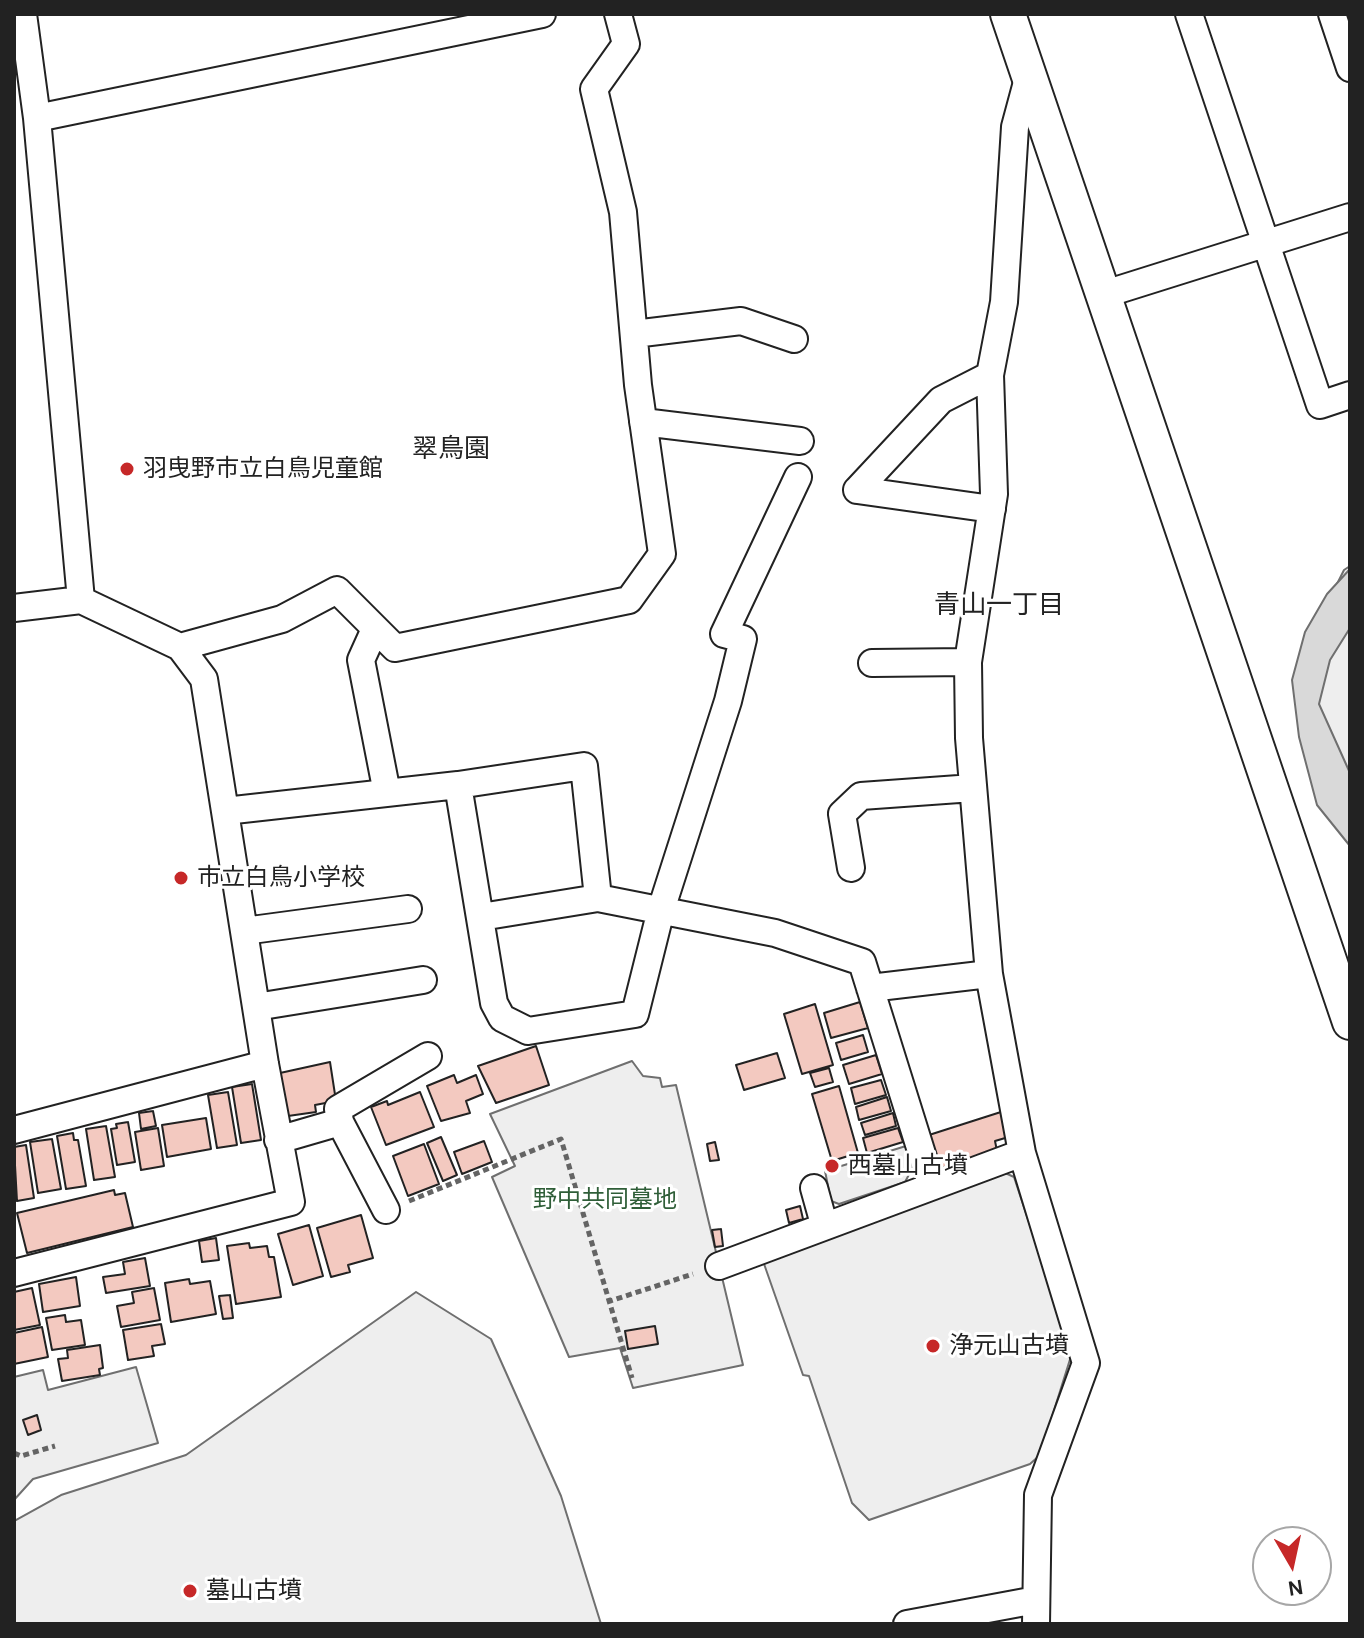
<!DOCTYPE html>
<meta charset="utf-8">
<style>
body{margin:0}
#map{position:relative;width:1364px;height:1638px;overflow:hidden;background:#fff;font-family:Karla,sans-serif}
canvas{display:block}
.frame{position:absolute;inset:0;border:16px solid #222;pointer-events:none}
.north{position:absolute;left:1252px;top:1526px;width:80px;height:80px;box-sizing:border-box;background:#fff;border:2px solid #a7a7a7;border-radius:50%;rotate:171deg;font-size:22px;font-weight:700;line-height:32px;text-align:center;color:#222}
.north::after{content:'';display:block;margin:auto;width:28px;height:36px;background:#c62828;clip-path:polygon(50% 0,100% 100%,50% 72%,0 100%)}
</style>
<div id="map">
<canvas width="1364" height="1638"></canvas>
<div class="frame"></div>
<div class="north">N</div>
</div>
<script>
const ctx = document.querySelector('canvas').getContext('2d');
ctx.lineJoin = 'round';
function paint(path, color) { ctx.fillStyle = color; ctx.fill(path, 'evenodd'); }
const toPath = rows => new Path2D(rows.map(r => 'M' + r).join(''));
function trace(path, color, width, dash) { ctx.strokeStyle = color; ctx.lineWidth = width; ctx.lineCap = dash ? 'butt' : 'round'; ctx.setLineDash(dash || []); ctx.stroke(path); }
function drawText(font, color, halo, rows, align = 'center') {
  ctx.font = font + ' Karla,"Noto Sans JP",sans-serif'; ctx.lineWidth = 6; ctx.setLineDash([]); ctx.textBaseline = 'middle'; ctx.strokeStyle = halo; ctx.fillStyle = color; for (const [text, x, y, turn = 0] of rows) {
    ctx.save(); ctx.translate(x, y); ctx.rotate((+turn || 0) * Math.PI / 180); ctx.textAlign = isNaN(turn) ? turn : align; if (halo) ctx.strokeText(text, 0, 0); ctx.fillText(text, 0, 0); ctx.restore();
  }
}
const green = toPath([
 [1350,566,1350,792,1319,713,1310,638,1344,570,1350,566],
 [632,1061,643,1076,660,1078,662,1087,676,1085,743,1365,633,1388,620,1348,569,1357,492,1177,515,1166,490,1114,632,1061],
 [906,1146,912,1169,905,1182,839,1204,831,1201,825,1171,906,1146],
 [1003,1172,1014,1177,1072,1353,1040,1455,1030,1464,869,1520,852,1503,809,1376,803,1375,763,1261,1003,1172],
 [416,1292,491,1339,561,1496,601,1624,14,1624,14,1521,61,1495,186,1455,416,1292],
 [136,1367,158,1443,33,1479,14,1500,14,1377,43,1370,48,1390,136,1367]
]);
paint(green, '#eee');
trace(green, '#6f6f6f', 2);
const water = toPath([
 [1350,569,1350,628,1330,660,1319,704,1350,773,1350,846,1317,805,1299,737,1292,680,1305,632,1327,594,1350,569]
]);
paint(water, '#d9d9d9');
trace(water, '#6f6f6f', 2);
const building = toPath([
 [860,1002,868,1028,831,1038,824,1013,860,1002],
 [815,1004,833,1065,802,1074,784,1014,815,1004],
 [863,1035,868,1052,841,1060,836,1043,863,1035],
 [536,1046,549,1085,496,1103,478,1066,536,1046],
 [777,1053,785,1078,744,1090,736,1065,777,1053],
 [876,1055,882,1074,849,1084,843,1065,876,1055],
 [330,1062,336,1101,315,1105,316,1112,288,1116,280,1073,330,1062],
 [829,1068,833,1082,815,1087,810,1073,829,1068],
 [454,1075,457,1083,476,1075,483,1094,466,1101,470,1113,441,1121,427,1086,454,1075],
 [881,1080,886,1095,855,1104,851,1088,881,1080],
 [252,1084,261,1140,241,1143,232,1087,252,1084],
 [839,1086,858,1153,832,1161,812,1094,839,1086],
 [228,1092,237,1145,217,1148,208,1095,228,1092],
 [420,1092,434,1127,386,1145,371,1107,387,1101,388,1105,420,1092],
 [887,1097,891,1111,859,1120,856,1107,887,1097],
 [153,1111,156,1126,141,1129,139,1113,153,1111],
 [1004,1111,1012,1136,995,1141,997,1151,940,1169,929,1135,1004,1111],
 [893,1113,896,1126,865,1135,861,1123,893,1113],
 [206,1118,211,1149,167,1157,162,1125,206,1118],
 [128,1122,135,1162,117,1165,111,1129,117,1128,116,1124,128,1122],
 [106,1126,115,1177,94,1180,86,1129,106,1126],
 [158,1128,164,1166,141,1170,135,1132,158,1128],
 [898,1128,903,1142,867,1153,863,1138,898,1128],
 [73,1133,74,1140,78,1140,86,1186,66,1189,57,1136,73,1133],
 [441,1137,457,1175,443,1181,427,1143,441,1137],
 [52,1139,61,1189,38,1193,30,1142,52,1139],
 [484,1141,492,1162,462,1174,454,1152,484,1141],
 [715,1142,719,1160,710,1161,707,1144,715,1142],
 [424,1144,439,1184,408,1196,393,1156,424,1144],
 [26,1145,34,1198,17,1201,14,1147,26,1145],
 [114,1190,115,1195,125,1193,133,1227,27,1253,17,1213,114,1190],
 [800,1206,803,1219,789,1223,786,1210,800,1206],
 [361,1215,373,1258,348,1265,350,1272,331,1277,317,1228,361,1215],
 [309,1225,323,1276,293,1285,278,1234,309,1225],
 [721,1229,723,1246,715,1247,712,1230,721,1229],
 [216,1238,219,1260,202,1262,199,1241,216,1238],
 [249,1243,250,1248,267,1246,269,1257,274,1257,281,1297,236,1304,227,1246,249,1243],
 [145,1258,150,1286,106,1293,103,1277,125,1274,123,1262,145,1258],
 [76,1277,80,1306,43,1312,39,1284,76,1277],
 [189,1279,190,1284,210,1281,216,1314,171,1322,165,1283,189,1279],
 [32,1288,40,1325,14,1330,14,1292,32,1288],
 [154,1288,160,1320,121,1327,117,1306,134,1303,132,1292,154,1288],
 [230,1295,233,1318,223,1319,219,1296,230,1295],
 [65,1315,66,1322,81,1320,85,1345,52,1350,46,1318,65,1315],
 [161,1324,165,1344,152,1346,154,1356,128,1360,123,1330,161,1324],
 [655,1326,658,1344,628,1349,625,1331,655,1326],
 [42,1327,48,1357,14,1364,14,1333,42,1327],
 [100,1345,103,1368,99,1369,100,1375,62,1381,58,1359,68,1358,67,1350,100,1345],
 [37,1415,41,1430,28,1435,23,1420,37,1415]
]);
paint(building, '#f3c9c0');
trace(building, '#222', 2);
const minor = toPath([
 [23,14,37,118,81,600],
 [1189,14,1320,405,1350,395],
 [1332,14,1350,68],
 [1029,75,1015,127,1004,302,990,375,994,494,968,662,969,738,989,974,1022,1153,1086,1363,1038,1495,1036,1624],
 [37,118,542,14],
 [1105,294,1350,217],
 [634,334,741,321,794,339],
 [643,422,800,441],
 [857,490,941,400,990,375],
 [857,490,992,509],
 [14,608,81,600,180,647,204,679,265,1064,291,1202,14,1273],
 [375,629,361,660,387,793],
 [180,647,282,619,337,590,395,648,629,600,662,554,638,385,623,212,594,89,626,44,618,14],
 [872,663,968,662],
 [458,785,494,1003,502,1018,528,1031,635,1014,661,910,728,701,743,639,724,634,798,477],
 [225,811,458,785,584,766,598,898],
 [851,868,842,814,861,796,973,788],
 [481,917,598,898,775,933,862,962,932,1186],
 [244,931,408,909],
 [870,988,989,974],
 [256,1007,423,980],
 [14,1130,265,1064],
 [278,1140,340,1122],
 [814,1188,824,1224],
 [386,1210,340,1122,338,1109,428,1056],
 [719,1266,1022,1153],
 [907,1624,1036,1600]
]);
const tertiary = toPath([
 [1008,14,1350,1022]
]);
trace(minor, '#222', 30);
trace(tertiary, '#222', 38);
trace(toPath([
 [409,1201,561,1139,632,1378],
 [607,1302,693,1274],
 [14,1453,21,1456,55,1446]
]), '#646464', 5, [6, 4]);
trace(minor, '#fff', 26);
trace(tertiary, '#fff', 34);
for (const [x, y, r, color] of [
 [127,469,8,"#c62828"],
 [181,878,8,"#c62828"],
 [832,1166,8,"#c62828"],
 [933,1346,8,"#c62828"],
 [190,1591,8,"#c62828"]
]) { const dot = new Path2D(); dot.arc(x, y, r, 0, 2 * Math.PI); ctx.fillStyle = color; ctx.fill(dot); trace(dot, '#fff', 3); }
drawText('24px', '#222', '#fff', [
 ["羽曳野市立白鳥児童館",143,469],
 ["市立白鳥小学校",197,878],
 ["西墓山古墳",848,1166],
 ["浄元山古墳",949,1346],
 ["墓山古墳",206,1591]
], 'left');
drawText('24px', '#2f5e38', '#fff', [
 ["野中共同墓地",605,1200]
]);
drawText('26px', '#222', '#fff', [
 ["翠鳥園",451,450],
 ["青山一丁目",999,606]
]);
</script>
